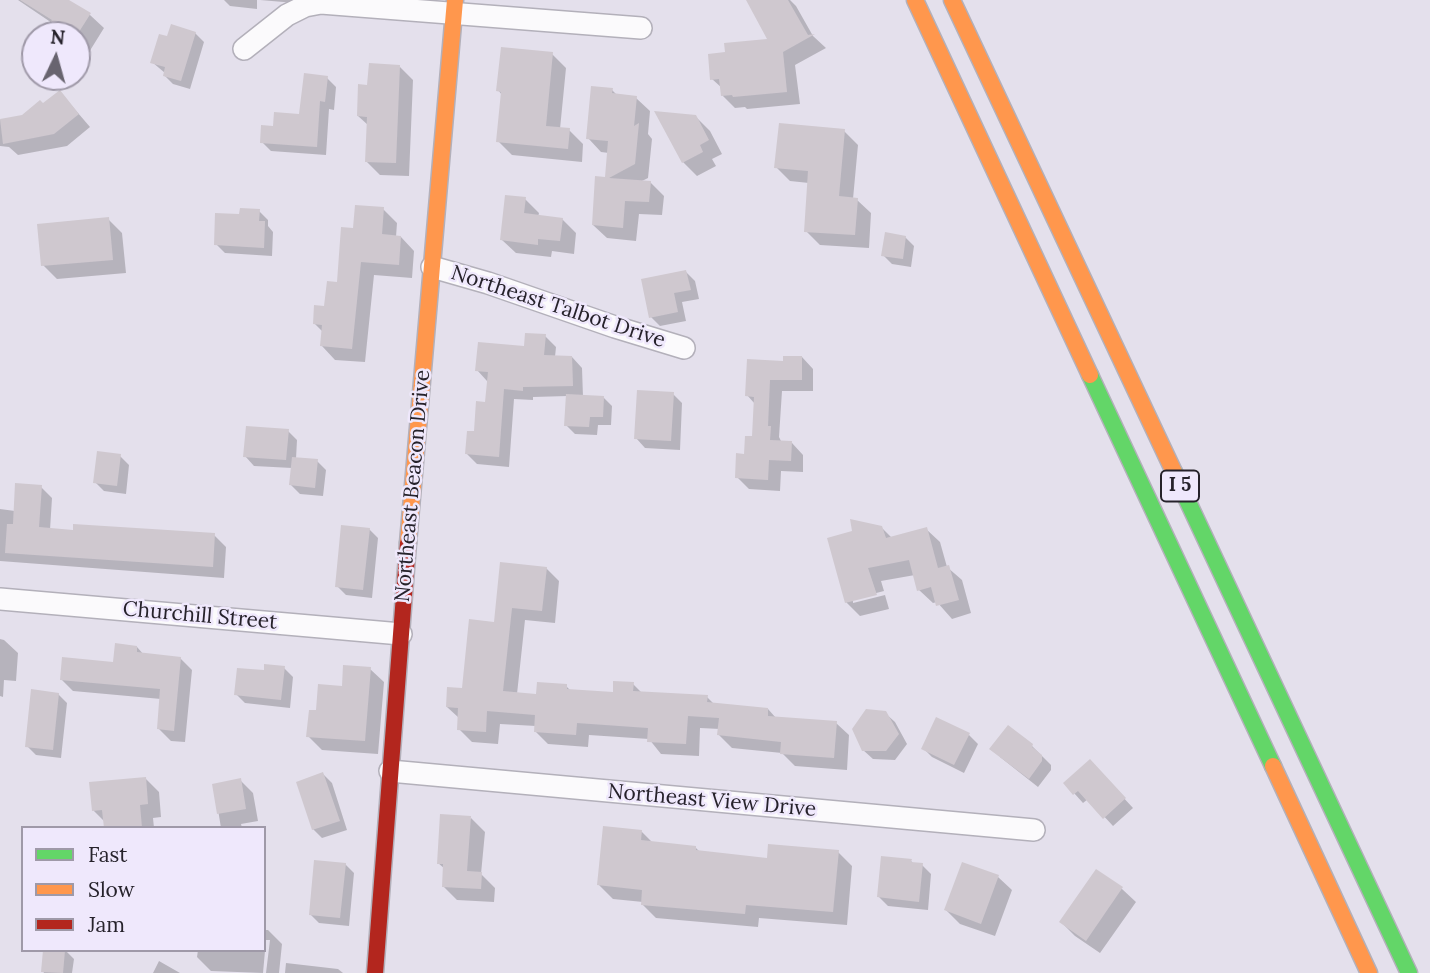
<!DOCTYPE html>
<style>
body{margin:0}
#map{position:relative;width:1430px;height:973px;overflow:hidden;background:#e4e0ec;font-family:Lora,serif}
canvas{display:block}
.legend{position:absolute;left:21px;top:826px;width:245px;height:126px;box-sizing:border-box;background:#efe8fc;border:2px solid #9f99a8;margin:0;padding:9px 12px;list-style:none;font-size:21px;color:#26222b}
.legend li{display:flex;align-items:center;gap:14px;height:35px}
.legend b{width:35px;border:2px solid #9f99a8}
.north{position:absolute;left:21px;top:21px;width:70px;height:70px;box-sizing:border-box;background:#efe8fc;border:2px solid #9f99a8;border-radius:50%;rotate:5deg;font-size:19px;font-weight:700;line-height:28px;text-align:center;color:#26222b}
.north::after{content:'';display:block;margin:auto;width:24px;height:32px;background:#68646f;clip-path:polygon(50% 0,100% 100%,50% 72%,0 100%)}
</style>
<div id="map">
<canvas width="1430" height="973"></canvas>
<ul class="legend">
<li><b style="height:9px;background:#63d668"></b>Fast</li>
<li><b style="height:9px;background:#ff974d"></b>Slow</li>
<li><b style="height:9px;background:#b3261e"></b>Jam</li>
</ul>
<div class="north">N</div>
</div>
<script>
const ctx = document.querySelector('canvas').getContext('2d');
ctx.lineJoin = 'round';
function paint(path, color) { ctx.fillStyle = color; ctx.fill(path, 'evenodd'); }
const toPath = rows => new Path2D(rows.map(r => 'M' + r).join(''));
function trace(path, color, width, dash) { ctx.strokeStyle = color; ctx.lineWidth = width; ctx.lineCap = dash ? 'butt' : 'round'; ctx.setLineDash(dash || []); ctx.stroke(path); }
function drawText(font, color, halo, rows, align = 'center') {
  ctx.font = font + ' Lora,serif'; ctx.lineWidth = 5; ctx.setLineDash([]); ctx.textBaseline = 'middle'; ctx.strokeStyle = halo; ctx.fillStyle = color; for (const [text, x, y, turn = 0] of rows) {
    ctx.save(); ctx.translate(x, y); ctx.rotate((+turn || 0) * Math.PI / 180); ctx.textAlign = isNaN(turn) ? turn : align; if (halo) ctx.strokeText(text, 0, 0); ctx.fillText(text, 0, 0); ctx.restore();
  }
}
paint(toPath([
 [18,0,66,0,90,15,104,28,86,57,77,51,77,35,55,35,49,28,52,23],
 [224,0,257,0,257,9,230,6],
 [260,0,307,0,307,4],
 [755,0,790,0,796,6,813,36,826,48,795,65,800,104,747,109,745,107,735,108,722,95,722,88,712,79,727,54,770,41],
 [195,33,204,42,190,89,173,84,164,75,165,73,152,62,168,38],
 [552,54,566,68,560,129,569,130,583,144,582,162,512,155,498,141,502,95,498,90],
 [400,67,413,80,409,176,380,175,366,161,368,125,358,116,369,86],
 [327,78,336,87,334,110,329,109,326,155,271,151,262,142,301,116],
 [612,90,618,96,636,98,650,111,648,134,652,139,648,178,640,182,650,182,664,196,662,215,639,214,636,241,607,238,593,225,607,179,609,153,601,152,588,138],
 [60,92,90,127,67,146,18,155,9,147,0,146,0,120,22,116,43,105],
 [696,117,710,131,722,154,712,159,716,166,697,176,683,162],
 [844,131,858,145,853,199,857,200,871,213,869,248,820,245,806,231,809,183,790,181,776,167],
 [525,199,539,213,538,217,562,219,576,233,574,254,552,251,551,257,516,253,502,240],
 [383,209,397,223,396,237,401,237,414,251,412,278,374,275,365,362,335,360,322,346,323,332,314,323,339,284,355,230],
 [259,211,268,220,268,226,273,232,272,256,225,253,216,244,241,216],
 [108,219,122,233,126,273,57,279,43,265],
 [905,237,914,246,911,267,892,264,883,255],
 [686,272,695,281,699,299,682,302,686,321,660,326,651,317],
 [545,336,556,347,555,357,572,357,582,368,583,397,603,397,612,406,611,425,598,425,597,435,575,434,566,425,568,396,533,397,533,400,514,399,509,467,477,464,467,454,487,404,487,381,477,370],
 [802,357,813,369,813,391,782,391,779,437,782,443,792,443,803,455,803,472,781,471,780,491,749,489,737,477,754,438,755,404,747,395,785,363],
 [673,394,682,403,680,450,645,448,636,438],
 [288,431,297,440,296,459,317,461,326,470,323,496,300,494,291,485,292,468,254,466,245,456],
 [120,456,129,465,126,494,104,491,95,482],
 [41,487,52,498,50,530,214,535,226,547,224,578,0,561,0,509,15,511],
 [881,527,892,538,926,529,940,542,947,567,962,580,971,613,952,619,937,602,933,603,919,590,915,575,881,581,884,591,853,599,853,603,885,595,889,609,860,616,846,602],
 [369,529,378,538,372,598,346,595,337,586],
 [546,568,559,581,555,623,525,620,517,694,538,695,566,686,571,691,614,694,633,684,642,693,707,697,714,704,768,709,776,718,836,723,849,735,847,770,795,766,782,753,732,748,719,735,720,729,700,728,699,756,661,754,649,739,589,735,588,747,548,744,535,731,536,726,500,724,498,744,472,742,459,729,459,718,447,707,464,690,496,624],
 [0,639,4,640,18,653,16,681,4,680,3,697,0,696],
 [137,647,144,655,180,658,192,670,185,742,171,741,159,729,161,699,73,691,62,680,115,664],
 [284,668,293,677,290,708,245,703,236,694],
 [370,669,384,682,378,754,322,750,308,736,317,712,343,688],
 [58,694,67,703,61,758,36,755,27,746],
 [885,713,895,722,907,744,895,760,873,759,863,750],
 [969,735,978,744,964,773,932,757,923,748],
 [1032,746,1051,765,1051,770,1038,787,1000,757],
 [1098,770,1133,808,1113,826,1088,799,1083,803,1065,783],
 [323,774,332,783,347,830,322,838,313,829],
 [145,778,159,792,161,817,153,818,154,828,106,828,105,822,93,810],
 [240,780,253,793,258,821,241,824,242,828,221,828,214,785],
 [471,818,485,832,481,874,495,888,494,902,457,900,443,886,445,869,438,863],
 [641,831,653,843,695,847,700,852,769,860,838,852,852,866,847,925,759,918,758,927,656,918,642,904,643,902,613,899,599,885],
 [911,861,914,864,922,865,931,874,928,910,888,906,879,897],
 [345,864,354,873,349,926,319,923,310,914],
 [1097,871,1122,889,1136,902,1100,953,1075,936,1061,922],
 [998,877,1012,890,995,936,960,924,946,910],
 [264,930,268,930,282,944,279,973,266,973,270,940,266,940,263,973,211,971,197,957,198,950,264,950],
 [65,950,74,959,72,973,44,973,43,971],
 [159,961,180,973,153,973],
 [286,963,338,969,343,973,285,973]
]), '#0003');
paint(toPath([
 [20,0,69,0,91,13,77,35,57,35,46,29,52,20],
 [746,0,788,0,808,35,815,34,783,52,787,92,733,97,732,95,721,96,719,79,710,80,708,54,725,52,724,43,767,39],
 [171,24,196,32,181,81,163,76,165,67,150,63,159,34,167,36],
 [501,47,553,52,546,126,570,128,568,149,496,142,501,92,496,91],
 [369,63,400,65,396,163,365,162,367,117,357,116,358,84,367,85],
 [304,73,328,76,325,102,320,101,317,147,260,143,261,125,273,126,274,112,299,114],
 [591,86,613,88,612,93,637,96,634,126,639,123,635,164,609,178,651,181,649,202,625,201,623,228,592,225,595,176,605,177,608,141,586,139],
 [60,90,79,114,54,134,3,144,0,119,22,115,40,100,43,103],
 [654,111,696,115,709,140,700,145,703,152,682,163],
 [779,123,845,129,839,196,858,198,855,235,804,232,808,171,774,168],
 [505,195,526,197,524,213,563,218,560,241,538,239,538,245,500,240],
 [355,205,384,207,382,234,401,236,399,265,361,262,352,349,320,346,322,325,313,324,314,305,324,306,327,281,337,282,341,227,353,228],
 [240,208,260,209,259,221,265,221,264,248,214,245,215,213,239,214],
 [109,217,113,260,41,266,37,224],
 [885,232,906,236,903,259,881,256],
 [686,270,691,290,674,293,678,312,649,318,641,279],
 [525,333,546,334,544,355,572,356,573,386,523,387,523,391,504,389,499,457,465,454,467,431,474,431,476,401,485,402,488,372,475,371,478,342,524,346],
 [783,356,802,356,802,380,770,380,768,426,771,426,770,440,792,441,791,461,769,460,768,480,735,478,736,453,744,454,745,436,752,436,754,397,745,396,747,359,783,361],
 [637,390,674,392,671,441,634,439],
 [566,394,604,396,603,417,590,417,589,427,564,426],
 [246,426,289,429,286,460,243,457],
 [97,451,121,454,117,486,93,483],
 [292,457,318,459,315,488,289,485],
 [15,483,42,485,39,527,73,530,73,524,215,533,213,567,5,553,7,524,13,524],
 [850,519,882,526,886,538,927,527,938,568,949,565,959,600,936,606,931,587,917,591,909,560,868,568,877,595,845,603,827,538,852,531],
 [341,525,370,528,363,590,335,587],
 [500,562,547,567,542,611,512,608,503,691,536,694,537,682,567,684,567,689,613,692,613,681,634,682,633,691,708,695,707,702,768,708,768,716,837,721,834,758,780,754,781,742,717,735,719,718,688,716,686,744,647,742,648,728,577,723,576,735,534,732,535,715,487,711,486,732,457,730,458,708,446,707,447,687,462,688,469,619,494,622],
 [115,643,137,646,137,652,181,657,174,731,157,729,160,689,60,680,62,657,113,662],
 [264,664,285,666,281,700,234,695,237,668,264,670],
 [343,665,371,667,365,741,306,737,309,710,316,710,318,684,342,686],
 [31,689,59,693,53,750,25,747],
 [866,709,886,711,899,734,886,751,862,751,852,729],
 [936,717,970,733,954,765,921,749],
 [1008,725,1033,744,1032,747,1042,755,1042,761,1029,779,989,749],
 [1090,759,1126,798,1103,819,1078,791,1073,795,1063,783],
 [323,772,340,821,312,830,296,782],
 [146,777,148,804,140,805,142,828,104,828,102,810,92,811,89,782],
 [241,778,246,809,217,814,212,784],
 [440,814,471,816,467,871,482,872,481,889,442,887,443,864,437,864],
 [603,826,642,830,641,840,696,846,696,850,767,858,768,844,839,850,833,912,746,905,745,914,641,905,642,890,597,885],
 [881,856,912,859,911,862,923,863,919,902,877,897],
 [314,860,346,863,340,918,309,915],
 [962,862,999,875,981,924,944,910],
 [1096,869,1123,887,1086,941,1059,922],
 [43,950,65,950,63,973,41,972]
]), '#cfc8cf');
const street = toPath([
 [244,49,287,15,305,6,321,3,641,28],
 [432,267,488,283,615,327,684,348],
 [0,599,401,634],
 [390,771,1034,830]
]);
const fast = toPath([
 [1090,375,1273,766],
 [1174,472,1409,973]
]);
const slow = toPath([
 [915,0,1090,375],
 [952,0,1174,472],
 [408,543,455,0],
 [1273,766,1369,973]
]);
const jam = toPath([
 [375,973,408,543]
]);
trace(street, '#b3b0ba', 24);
trace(fast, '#b3b0ba', 19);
trace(slow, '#b3b0ba', 19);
trace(jam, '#b3b0ba', 19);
trace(street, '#fbfafc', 21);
trace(fast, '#63d668', 16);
trace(slow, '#ff974d', 16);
trace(jam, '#b3261e', 16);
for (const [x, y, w] of [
 [1180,486,38]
]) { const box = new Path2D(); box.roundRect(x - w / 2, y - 15.5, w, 31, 5); ctx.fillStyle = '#efe8fc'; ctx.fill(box); trace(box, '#26222b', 2); }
drawText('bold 19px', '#26222b', null, [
 ["I 5",1180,486]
]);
drawText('21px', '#26222b', '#efe8fc', [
 ["Northeast Talbot Drive",558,307,18],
 ["Northeast Beacon Drive",413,486,-85],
 ["Churchill Street",200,616,5],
 ["Northeast View Drive",712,801,5]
]);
</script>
